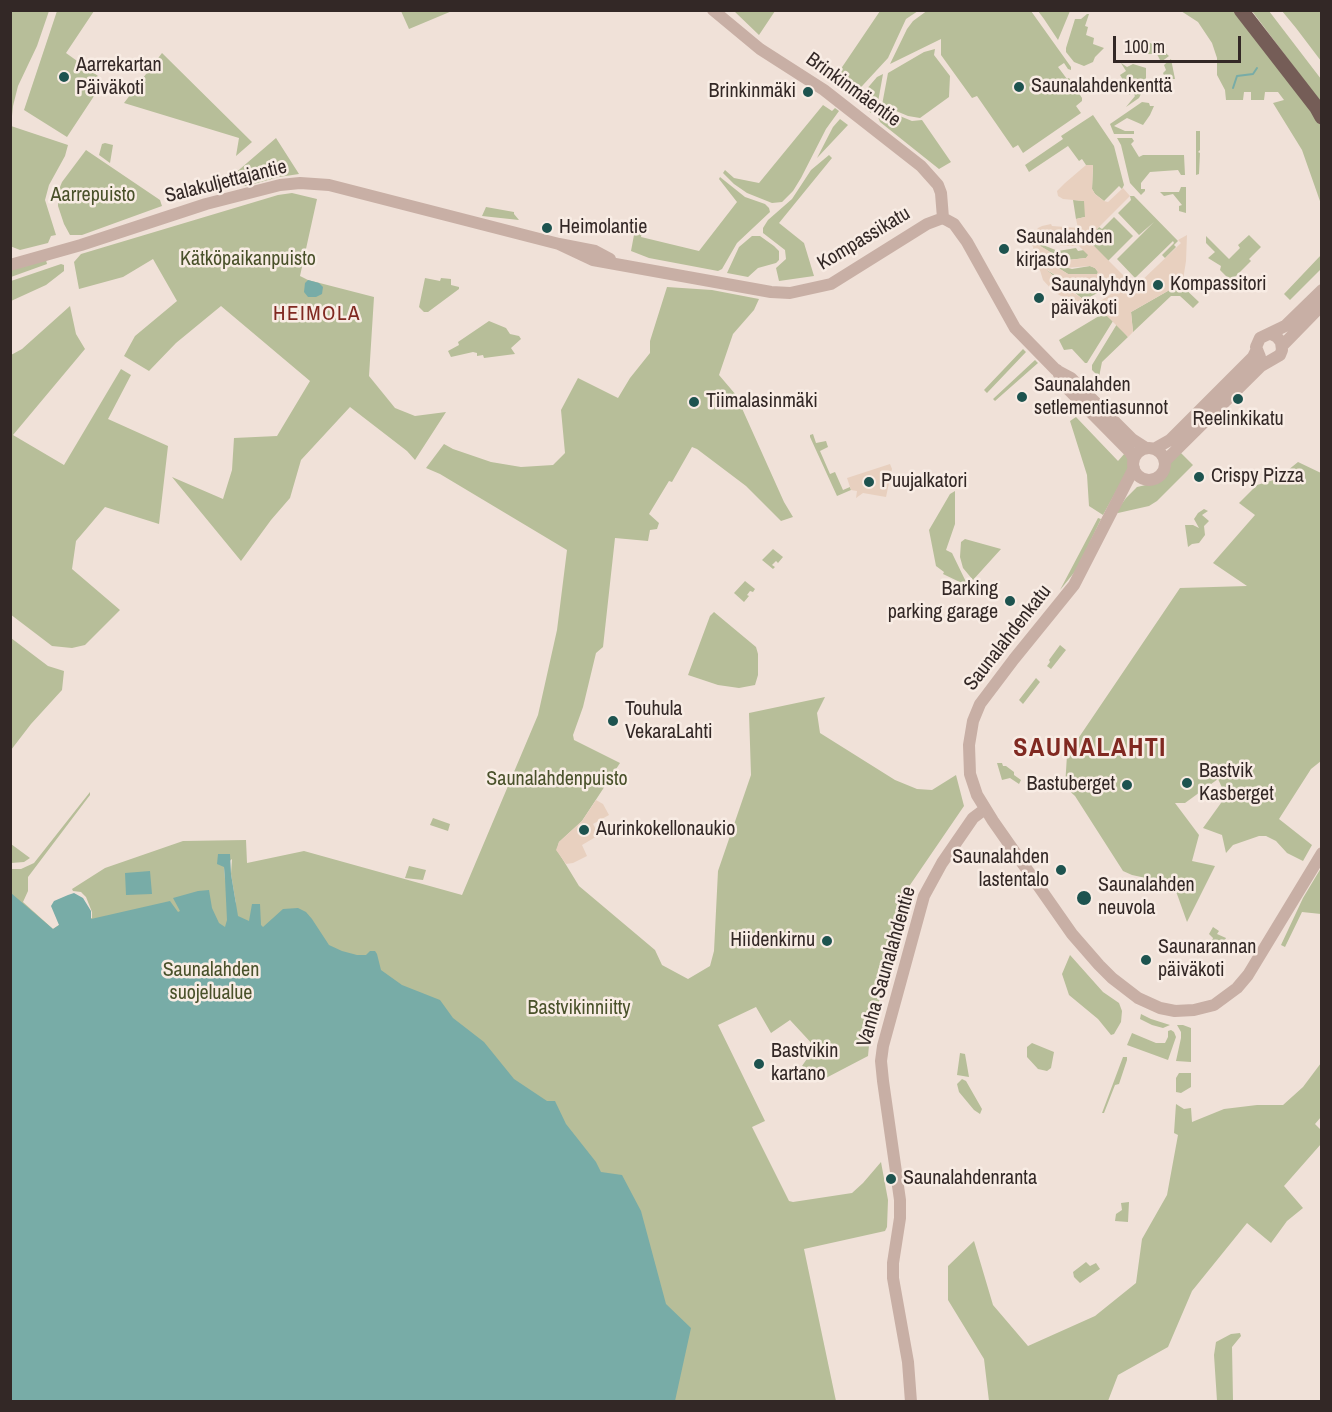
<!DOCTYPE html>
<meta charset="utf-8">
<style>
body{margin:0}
#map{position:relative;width:1332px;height:1412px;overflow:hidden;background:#f0e1d8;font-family:"Archivo Narrow",sans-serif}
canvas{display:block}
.frame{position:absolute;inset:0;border:12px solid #332826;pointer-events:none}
.scale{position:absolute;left:1113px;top:36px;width:128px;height:27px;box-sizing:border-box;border:3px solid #332826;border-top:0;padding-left:8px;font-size:18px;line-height:21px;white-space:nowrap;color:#332826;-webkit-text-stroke:4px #f8ece4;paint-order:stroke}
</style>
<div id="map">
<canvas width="1332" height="1412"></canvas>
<div class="frame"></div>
<div class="scale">100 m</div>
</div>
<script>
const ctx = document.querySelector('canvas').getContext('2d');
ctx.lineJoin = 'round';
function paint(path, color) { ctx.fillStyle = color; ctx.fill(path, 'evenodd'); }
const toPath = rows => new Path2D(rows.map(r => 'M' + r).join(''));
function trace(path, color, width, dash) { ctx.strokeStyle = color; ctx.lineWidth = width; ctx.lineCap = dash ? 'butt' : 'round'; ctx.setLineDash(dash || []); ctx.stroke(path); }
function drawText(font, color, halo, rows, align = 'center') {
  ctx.font = font + ' "Archivo Narrow",sans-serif'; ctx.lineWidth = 5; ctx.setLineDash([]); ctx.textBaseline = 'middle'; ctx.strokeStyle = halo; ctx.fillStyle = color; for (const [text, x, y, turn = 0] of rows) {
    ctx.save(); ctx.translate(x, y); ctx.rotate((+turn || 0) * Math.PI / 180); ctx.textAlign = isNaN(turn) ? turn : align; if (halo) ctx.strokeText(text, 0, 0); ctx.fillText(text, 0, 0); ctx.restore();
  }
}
paint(toPath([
 [928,10,1031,11,1071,67,1071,70,1068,69,1064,63,1058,67,1067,79,1069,78,1082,98,1082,101,1076,106,1081,113,1023,153,1018,145,1013,148,977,96,972,98,941,55,941,39,890,64,907,29,913,21],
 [10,11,49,11,37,46,18,86,13,106,11,126,68,145,65,156,49,185,45,200,56,235,51,236,48,243,20,250,10,246],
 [57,11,94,11,66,53,98,76,90,87,96,93,67,137,24,110],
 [401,11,452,11,409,29],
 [734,11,775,11,759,35],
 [880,11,918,11,906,19,888,58,851,98,832,82],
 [1038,11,1070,11,1058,40,1044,19],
 [1181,11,1233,11,1321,122,1321,204,1302,150,1273,103,1284,100,1278,92,1265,92,1264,100,1251,100,1251,92,1244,92,1243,100,1226,100,1225,90,1217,75,1217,58,1212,43,1198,22],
 [1252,11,1269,11,1321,79,1321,103],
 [1282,11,1321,11,1321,61,1296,28],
 [1087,14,1089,14,1085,26,1088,27,1086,35,1094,38,1093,44,1104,48,1095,57,1093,62,1084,66,1074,62,1066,52,1066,48,1075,19,1081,19],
 [1148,42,1159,47,1169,56,1161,62,1157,54,1148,54],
 [935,49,934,55,950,76,949,97,920,118,908,116,882,105,888,73,924,52],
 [162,53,252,142,236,156,239,138,124,103],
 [1171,59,1175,79,1166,79,1163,73,1166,70,1164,65],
 [1121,63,1127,67,1133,64,1146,68,1146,84,1139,98,1126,107,1135,96,1133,93,1129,95,1128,81,1125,83,1120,75,1126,71],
 [883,74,878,102,871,113,863,106,864,101,859,98,877,77],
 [1142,102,1149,103,1150,106,1154,106,1150,115,1143,125,1127,118,1114,126,1125,131,1134,131,1134,134,1114,134,1110,124],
 [823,105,832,111,835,108,839,111,826,129,801,178,793,191,782,202,772,203,747,193,734,184,723,173,725,170,734,178,759,183],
 [880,108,912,121,922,120,951,162,939,169,880,122,877,115],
 [1093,115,1114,146,1124,185,1122,189,1119,186,1104,201,1095,194,1092,189,1093,166,1086,165,1082,159,1079,161,1068,146,1029,172,1025,165,1063,139,1061,136],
 [840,119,848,125,817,158,833,127],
 [1196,131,1200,131,1200,150,1198,152,1200,153,1199,174,1196,175],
 [276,138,299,174,279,177,246,186,232,184,233,175],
 [1117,138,1132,138,1134,141,1131,144,1139,157,1143,155,1184,155,1185,175,1181,175,1178,170,1150,172,1141,183,1141,189,1145,189,1145,191,1141,195,1130,183,1121,145],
 [105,143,113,145,110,163,99,155,102,144],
 [86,150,160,200,162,206,82,235,70,235,64,224,58,206,58,192,62,182],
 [829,155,832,158,779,223,804,243,814,276,779,281,776,268,786,259,785,250,763,233,763,228,768,220,792,199,811,170],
 [720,177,745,197,765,204,769,208,770,212,737,243,722,269,718,271,649,258,631,251,634,235,633,233,643,228,641,237,699,251,737,202,719,179],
 [1181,187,1186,187,1186,213,1179,211,1179,206,1182,205,1173,194,1164,196,1160,192,1179,192],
 [292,193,317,199,300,276,308,280,374,297,369,376,395,408,415,416,446,412,415,460,407,451,350,407,301,460,290,498,271,520,241,561,172,477,223,499,232,470,234,438,277,436,310,381,221,306,176,343,149,371,124,356,135,336,177,301,153,259,123,277,79,289,74,262,81,254,278,195],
 [1130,196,1134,196,1178,241,1174,245,1176,247,1165,258,1162,255,1174,243,1173,241,1135,278,1117,259,1154,222,1139,235,1118,213,1131,200],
 [1073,200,1085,201,1085,217,1076,219],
 [486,207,514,212,514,214,519,220,482,216],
 [1114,217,1133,236,1108,261,1087,239,1099,227,1102,229],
 [1249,235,1261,247,1249,259,1251,261,1231,281,1220,270,1221,266,1208,258,1215,252,1206,243,1206,236,1229,259,1240,248,1238,245],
 [752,236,760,236,774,246,779,251,779,260,776,263,758,268,748,277,727,273,739,247],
 [1038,243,1058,251,1076,248,1078,251,1084,250,1089,255,1086,258,1068,260,1060,258,1038,245],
 [1321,255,1321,269,1290,300,1284,294],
 [1044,256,1061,266,1072,269,1090,266,1095,268,1098,272,1097,274,1068,274,1044,259],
 [46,260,47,264,11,277,11,269],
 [61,264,64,265,64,271,46,285,11,301,11,281],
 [1045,269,1068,283,1102,284,1107,288,1084,300],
 [425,278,440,281,441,278,451,279,451,285,459,287,459,289,428,312,424,312,419,307],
 [1180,284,1199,302,1193,308,1180,296,1171,296,1133,332,1131,312],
 [667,287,712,290,759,299,754,310,733,334,719,375,736,395,784,502,793,517,781,521,746,486,697,449,692,447,672,482,669,481,649,514,659,523,657,529,650,530,648,541,615,538,603,647,596,653,583,707,573,735,574,740,620,763,582,821,559,842,557,850,579,886,655,950,662,965,688,979,710,966,714,951,718,871,751,775,749,713,825,697,817,713,820,733,895,780,917,789,932,790,956,775,964,806,910,885,870,1035,868,1056,824,1079,802,1066,815,1047,790,1020,771,1033,756,1007,718,1025,765,1121,752,1127,789,1201,793,1202,852,1193,863,1183,881,1162,888,1200,887,1227,885,1231,804,1249,836,1401,562,1401,11,1137,10,869,21,869,34,863,90,792,90,795,28,877,28,891,23,902,53,929,59,925,92,918,92,912,86,897,81,892,73,891,72,889,105,868,183,841,246,840,247,863,304,851,462,895,538,715,557,630,567,550,440,474,426,468,444,444,453,449,491,462,521,467,553,465,565,453,561,410,578,378,618,398,630,378,650,353,650,341],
 [232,859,231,874,236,904,225,879,224,866],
 [70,306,76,334,85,349,13,435,64,465,121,369,131,375,108,419,168,446,159,524,105,507,76,541,72,569,120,610,85,645,72,648,52,646,10,614,11,355,22,349],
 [1104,313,1113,321,1087,363,1085,363,1072,349,1064,350,1059,340],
 [489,321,506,328,510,334,519,336,521,339,511,348,515,354,484,358,483,355,477,356,477,353,473,352,451,357,448,351,459,345,458,342],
 [1117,324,1128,337,1102,362,1099,377,1092,370,1092,365],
 [1023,349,1026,352,987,393,984,390],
 [1035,360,1038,363,995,401,993,399],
 [1076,417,1118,461,1125,453,1128,458,1129,468,1103,515,1089,506,1087,475,1070,421],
 [813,434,816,443,826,441,828,447,820,451,830,474,835,472,843,490,850,487,851,490,837,496,810,437,810,435],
 [1179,451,1193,465,1157,501,1149,506,1118,513,1116,512,1126,498,1137,487,1159,482,1163,478,1172,460],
 [1298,462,1321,473,1321,761,1311,769,1279,819,1312,845,1303,861,1287,853,1276,841,1266,836,1259,836,1233,845,1226,853,1222,835,1203,828,1226,796,1218,779,1185,803,1175,803,1199,835,1192,861,1215,866,1187,922,1177,894,1169,883,1132,875,1123,871,1075,796,1065,787,1067,755,1180,588,1247,586,1213,563,1255,515,1239,503,1257,485,1277,479],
 [955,491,955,524,946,550,952,553,968,586,943,574,944,572,936,566,929,530,950,494],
 [1204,509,1208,511,1202,515,1209,521,1204,526,1205,535,1199,543,1192,544,1188,547,1185,525,1193,525,1199,528,1194,519,1198,513],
 [1098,518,1101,519,1077,569,1060,590],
 [965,539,1001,549,973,580,963,568,960,557,961,542],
 [773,549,783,557,778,563,776,561,772,565,775,567,773,569,762,560],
 [745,581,755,589,753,592,750,591,747,595,749,596,744,602,734,593],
 [714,612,756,647,758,654,758,675,755,685,739,688,718,685,688,675,710,616],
 [11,638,48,666,64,671,62,690,31,724,11,750],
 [1060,645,1066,650,1051,669,1047,666,1050,662,1049,660],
 [1036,678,1040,682,1023,704,1019,700],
 [997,763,1002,763,1003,766,1006,766,1014,772,1014,775,1021,780,1019,784,1010,778,1002,780],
 [433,818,450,824,448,831,430,825],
 [11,844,30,858,24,862,11,863],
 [409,866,426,870,423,880,405,878],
 [1321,868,1321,914,1302,912,1285,947,1281,945,1303,898],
 [1213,927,1219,931,1217,934,1226,938,1221,948,1211,944,1213,938,1209,934],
 [1070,955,1103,992,1119,1003,1122,1011,1121,1022,1114,1034,1111,1035,1098,1019,1069,995,1062,974],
 [1141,1014,1151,1019,1170,1025,1163,1028,1152,1025,1140,1019],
 [1177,1025,1183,1025,1191,1028,1191,1062,1176,1061,1181,1038,1181,1032],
 [1171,1030,1174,1032,1176,1037,1168,1060,1127,1045,1132,1033,1156,1043,1165,1043,1168,1037,1168,1031],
 [1032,1043,1054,1052,1051,1068,1047,1071,1038,1069,1027,1057,1027,1047],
 [960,1053,965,1054,969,1077,957,1075],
 [1123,1057,1127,1057,1127,1060,1119,1084,1115,1085,1104,1113,1102,1113],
 [1321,1063,1321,1117,1315,1124,1321,1130,1321,1144,1284,1186,1303,1208,1287,1221,1271,1243,1247,1223,1192,1291,1168,1347,1118,1375,1108,1401,989,1401,984,1359,948,1300,948,1266,974,1241,993,1305,1028,1346,1095,1316,1136,1283,1142,1239,1167,1195,1178,1135,1174,1133,1176,1104,1184,1109,1191,1108,1192,1122,1224,1109,1257,1105,1283,1105,1303,1087],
 [1179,1073,1191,1073,1191,1087,1181,1093,1176,1092,1176,1078],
 [962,1079,966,1081,982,1109,980,1114,974,1110,959,1092,957,1084],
 [1129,1202,1128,1222,1115,1221,1116,1214,1122,1210,1121,1203],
 [1086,1262,1090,1266,1096,1263,1100,1269,1080,1283,1074,1277,1073,1272],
 [1240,1333,1241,1336,1232,1347,1233,1400,1235,1401,1217,1401,1214,1355,1216,1342,1231,1334]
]), '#b7be99');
paint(toPath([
 [1086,165,1093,165,1092,189,1095,194,1104,201,1108,202,1123,188,1130,196,1087,239,1135,287,1181,243,1178,240,1187,235,1186,261,1183,280,1180,284,1131,312,1133,332,1128,337,1104,313,1099,302,1111,294,1107,288,1102,284,1068,283,1046,269,1060,283,1084,300,1073,306,1070,301,1054,292,1043,280,1032,244,1032,235,1038,228,1042,226,1051,224,1052,226,1078,228,1076,219,1085,217,1084,201,1063,199,1058,196,1057,191,1065,183],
 [1035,233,1047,235,1061,246,1079,246,1088,255,1086,258,1068,260,1060,258,1034,242],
 [1045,257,1065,268,1090,266,1095,268,1098,272,1097,274,1068,274,1044,259],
 [890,464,892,469,886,497,863,493,856,498,857,491,851,490,847,478],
 [596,800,603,804,609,815,593,824,599,835,582,845,587,856,573,863,566,864,556,850,559,842,582,821]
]), '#e8d0bf');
paint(toPath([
 [308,280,319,283,323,287,322,294,316,297,308,297,304,292,305,283],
 [218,854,230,854,231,874,238,916,249,921,252,904,260,904,261,925,263,927,283,909,298,908,306,912,312,919,329,945,342,951,357,955,366,955,370,951,375,951,377,954,381,970,402,985,440,1000,453,1018,484,1042,514,1079,547,1101,555,1101,566,1124,596,1162,601,1172,622,1175,641,1211,666,1304,691,1328,675,1401,11,1401,11,893,53,929,59,925,51,906,54,901,68,895,74,893,83,898,91,911,91,919,170,901,178,912,180,911,173,898,198,891,209,890,212,908,219,923,225,927,227,920,225,879,224,867,217,864],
 [150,871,152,894,126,895,125,873]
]), '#78aca7');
trace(toPath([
 [1233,88,1237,76,1253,74,1257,68]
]), '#78aca7', 2);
trace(toPath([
 [713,10,760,49,824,90,921,166,938,185,941,193,943,218],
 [559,244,593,260,771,292,790,293,831,284,927,224,943,218,954,224,967,242,1015,328,1056,370,1071,378,1132,439,1146,448],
 [10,265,81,245,206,204,280,185,300,183,329,185,559,244,595,251,610,259],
 [1282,346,1322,305],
 [1260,357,1256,347,1260,338,1285,326,1322,290],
 [1057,370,1064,385,1130,452,1134,459],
 '1133 464a16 16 0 1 1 32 0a16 16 0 1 1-32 0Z',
 [1154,449,1170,440,1253,357,1256,351],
 [1165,461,1261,366,1280,355,1282,350,1281,342,1277,337,1271,334],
 [1134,468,1074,585,1014,659,980,704,973,721,969,745,970,774,977,795,993,821,1072,934,1099,965,1112,978,1138,998,1160,1008,1175,1011,1194,1010,1214,1005,1237,988,1248,975,1322,853],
 [911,1402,908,1362,893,1278,893,1263,900,1218,900,1200,883,1081,881,1061,883,1046,924,896,942,863,973,818,985,809]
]), '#c8afa5', 12);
trace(toPath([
 [1241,10,1317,108,1322,117]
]), '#755d57', 15);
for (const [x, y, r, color] of [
 [64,77,6,"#1d534f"],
 [1019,87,6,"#1d534f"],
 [808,92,6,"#1d534f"],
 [547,228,6,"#1d534f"],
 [1004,249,6,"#1d534f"],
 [1158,285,6,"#1d534f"],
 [1039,298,6,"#1d534f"],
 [1022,397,6,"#1d534f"],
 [1238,399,6,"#1d534f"],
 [694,402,6,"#1d534f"],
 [1199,477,6,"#1d534f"],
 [869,482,6,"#1d534f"],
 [1010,601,6,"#1d534f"],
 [613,721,6,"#1d534f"],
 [1187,783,6,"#1d534f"],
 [1127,785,6,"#1d534f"],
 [584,830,6,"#1d534f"],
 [1061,870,6,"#1d534f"],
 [1084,898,8,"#1d534f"],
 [827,941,6,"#1d534f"],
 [1146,960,6,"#1d534f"],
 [759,1064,6,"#1d534f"],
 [891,1179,6,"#1d534f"]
]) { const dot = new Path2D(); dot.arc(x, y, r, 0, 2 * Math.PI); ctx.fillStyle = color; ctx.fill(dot); trace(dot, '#f8ece4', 2); }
drawText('20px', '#332826', '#f8ece4', [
 ["Aarrekartan",76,66],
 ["Päiväkoti",76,89],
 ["Saunalahdenkenttä",1031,87],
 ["Brinkinmäki",796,92,"right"],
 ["Heimolantie",559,228],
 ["Saunalahden",1016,238],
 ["kirjasto",1016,261],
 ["Kompassitori",1170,285],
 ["Saunalyhdyn",1051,286],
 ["päiväkoti",1051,309],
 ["Saunalahden",1034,386],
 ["setlementiasunnot",1034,409],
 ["Tiimalasinmäki",706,402],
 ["Reelinkikatu",1238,420,"center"],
 ["Crispy Pizza",1211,477],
 ["Puujalkatori",881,482],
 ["Barking",998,590,"right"],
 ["parking garage",998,613,"right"],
 ["Touhula",625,710],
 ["VekaraLahti",625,733],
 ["Bastvik",1199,772],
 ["Kasberget",1199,795],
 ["Bastuberget",1115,785,"right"],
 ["Aurinkokellonaukio",596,830],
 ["Saunalahden",1049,858,"right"],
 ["lastentalo",1049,881,"right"],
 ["Saunalahden",1098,886],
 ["neuvola",1098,909],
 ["Hiidenkirnu",815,941,"right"],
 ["Saunarannan",1158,948],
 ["päiväkoti",1158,971],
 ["Bastvikin",771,1052],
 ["kartano",771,1075],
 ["Saunalahdenranta",903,1179]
], 'left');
drawText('20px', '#332826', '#f8ece4', [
 ["Brinkinmäentie",853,90,36],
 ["Salakuljettajantie",226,182,-14],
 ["Kompassikatu",864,239,-31],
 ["Saunalahdenkatu",1008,638,-52],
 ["Vanha Saunalahdentie",887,967,-74]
]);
drawText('20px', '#49512a', '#f8ece4', [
 ["Aarrepuisto",93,196],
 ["Kätköpaikanpuisto",248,260],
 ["Saunalahdenpuisto",557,780],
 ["Saunalahden",211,971],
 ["suojelualue",211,994],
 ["Bastvikinniitty",579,1009]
]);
ctx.letterSpacing = '1.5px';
drawText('21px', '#802921', '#f8ece4', [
 ["HEIMOLA",317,314]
]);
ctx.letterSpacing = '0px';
ctx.letterSpacing = '1.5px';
drawText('bold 26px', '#802921', '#f8ece4', [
 ["SAUNALAHTI",1090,749]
]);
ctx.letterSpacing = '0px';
</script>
